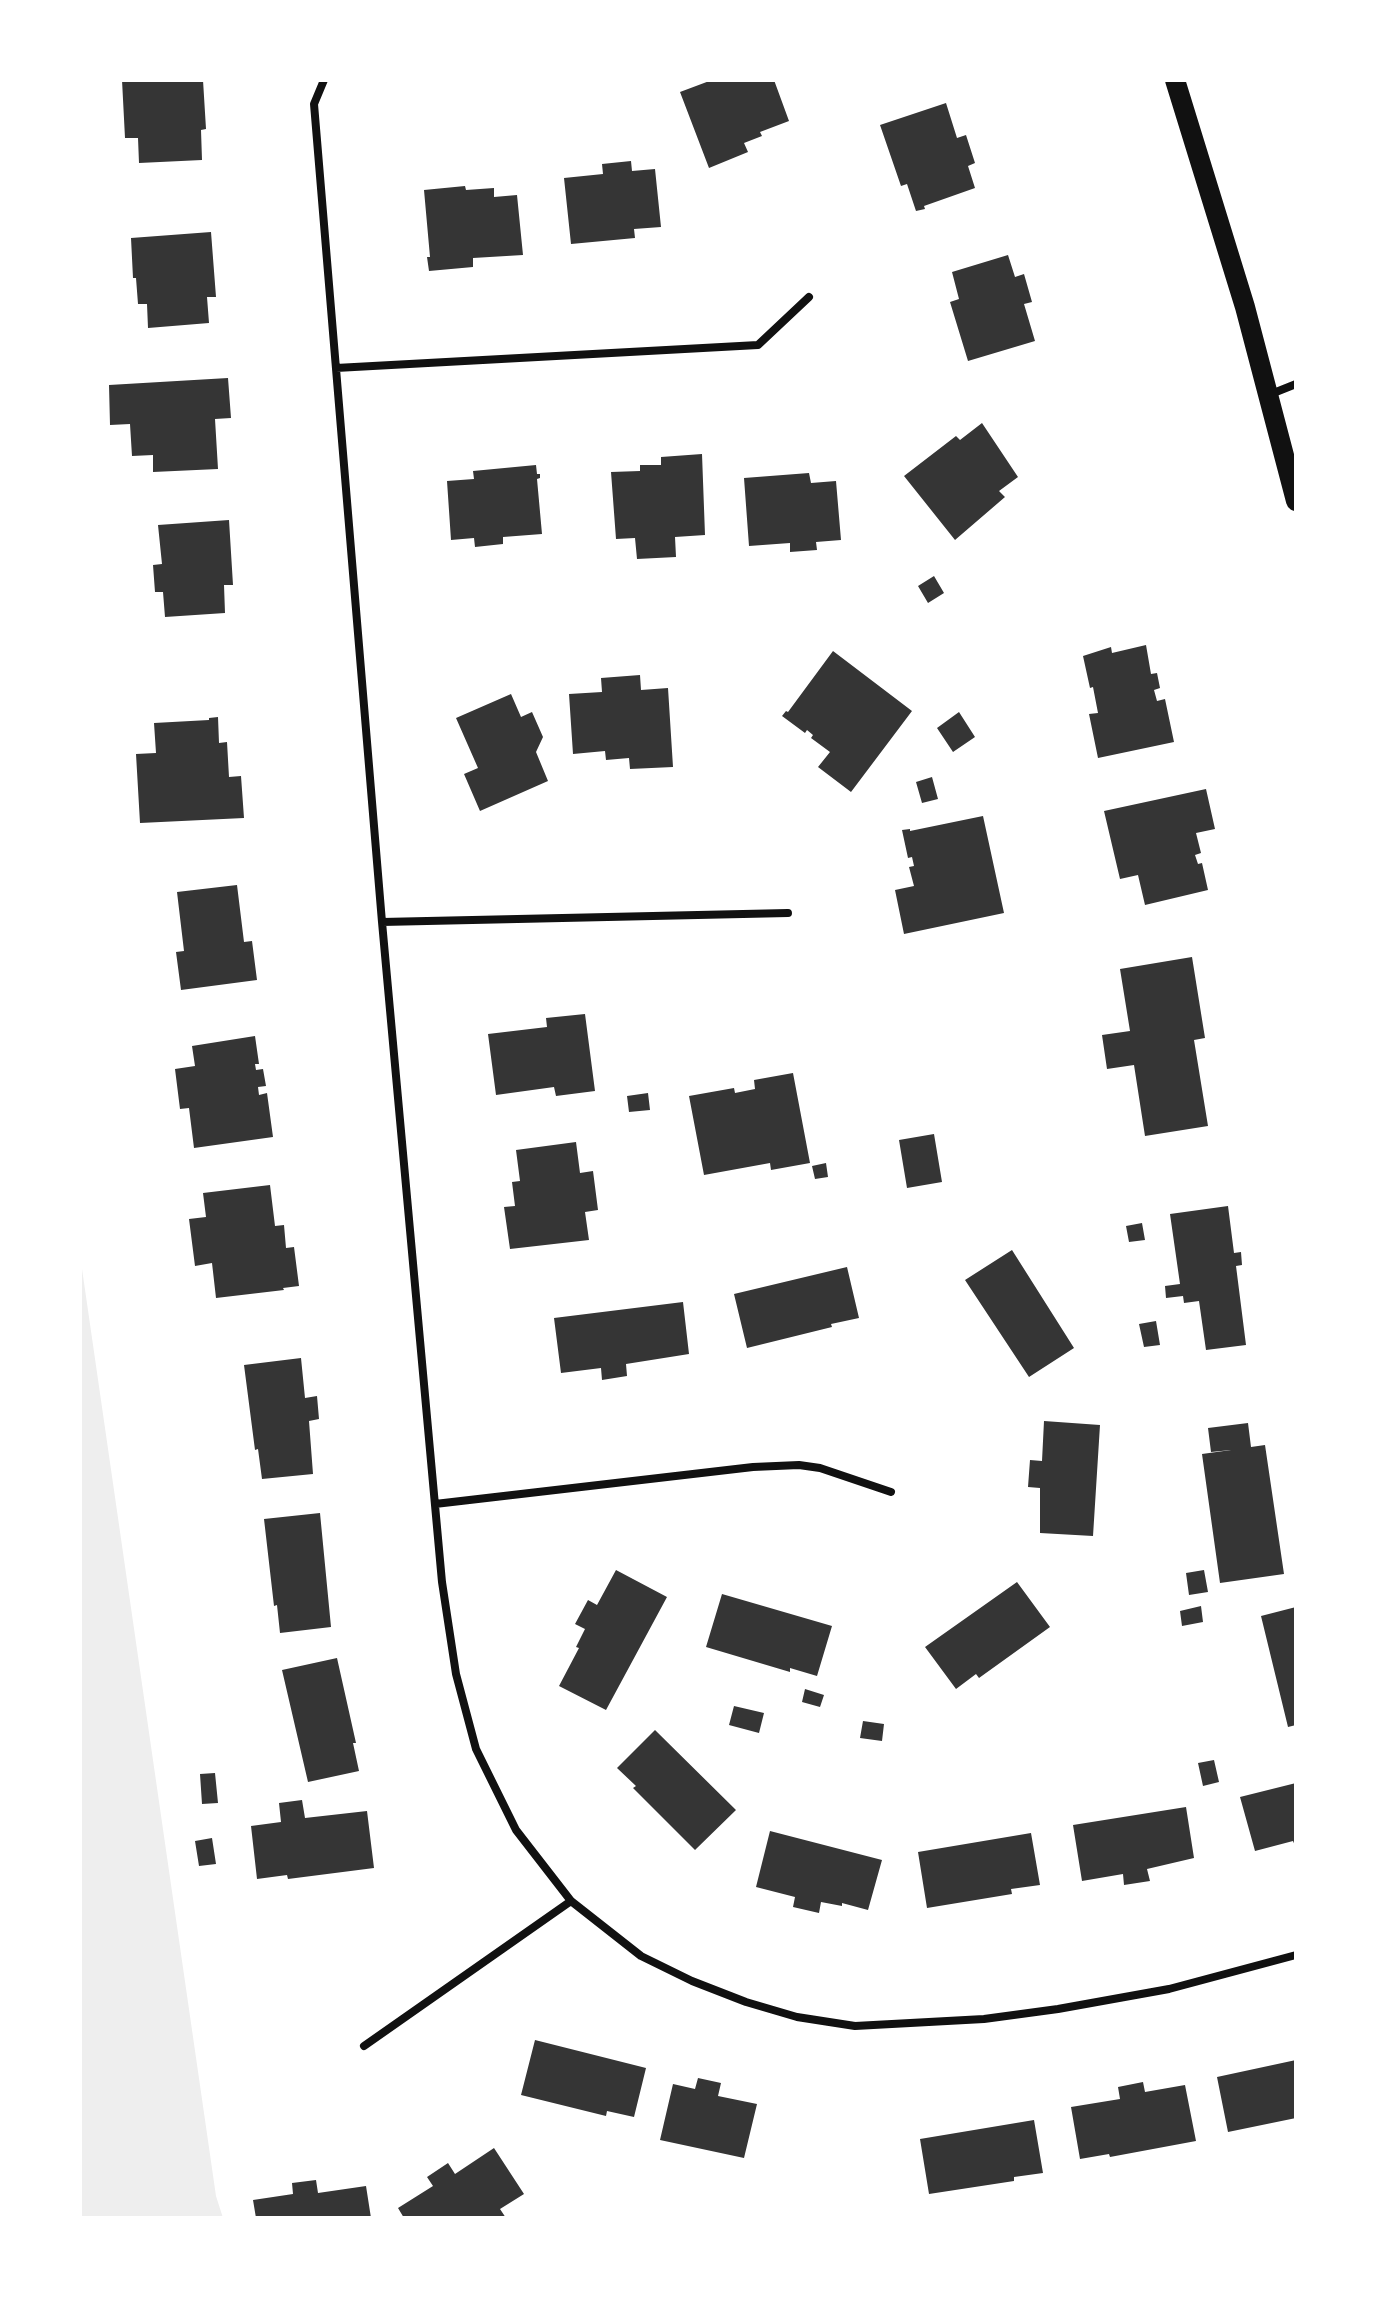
<!DOCTYPE html>
<style>
body{margin:0}
#map{position:relative;width:1376px;height:2298px;overflow:hidden;background:#fff;font-family:Roboto,sans-serif}
canvas{display:block}
.frame{position:absolute;inset:0;border:82px solid #fff;pointer-events:none}
</style>
<div id="map">
<canvas width="1376" height="2298"></canvas>
<div class="frame"></div>
</div>
<script>
const ctx = document.querySelector('canvas').getContext('2d');
ctx.lineJoin = 'round';
function paint(path, color) { ctx.fillStyle = color; ctx.fill(path, 'evenodd'); }
const toPath = rows => new Path2D(rows.map(r => 'M' + r).join(''));
function trace(path, color, width, dash) { ctx.strokeStyle = color; ctx.lineWidth = width; ctx.lineCap = dash ? 'butt' : 'round'; ctx.setLineDash(dash || []); ctx.stroke(path); }
paint(toPath([
 [80,1255,216,2196,223,2218,80,2218]
]), '#eee');
paint(toPath([
 [122,80,203,80,206,129,201,130,202,160,139,163,138,138,125,138],
 [712,80,774,80,789,121,760,132,762,136,744,143,748,152,709,168,680,92],
 [946,103,957,138,966,135,975,163,968,166,975,188,924,206,925,209,916,211,907,184,901,186,880,125],
 [631,161,632,171,655,169,661,227,634,229,635,238,571,244,564,178,603,174,602,164],
 [465,186,466,190,494,188,494,197,517,195,523,255,473,258,473,267,429,271,427,257,430,257,424,190],
 [211,232,216,297,207,297,209,323,148,328,147,304,138,304,136,278,133,278,131,238],
 [1008,255,1015,277,1024,274,1032,302,1024,304,1035,341,968,361,950,302,959,299,952,272],
 [228,378,231,418,215,419,218,469,153,472,153,455,132,456,130,424,110,425,109,385],
 [982,423,1018,477,999,491,1005,497,955,540,904,476,956,436,960,440],
 [702,454,705,535,675,537,676,557,637,559,635,538,616,539,611,472,640,471,640,465,661,465,661,457],
 [536,465,537,474,540,474,540,478,537,479,542,534,503,537,503,544,475,547,474,538,451,540,447,481,474,479,473,471],
 [809,473,811,483,836,481,841,540,816,542,817,550,790,552,790,543,749,546,744,478],
 [229,520,233,585,224,585,225,613,165,617,163,592,155,592,153,565,162,564,158,525],
 [934,576,944,593,928,603,918,586],
 [1146,645,1151,674,1157,673,1160,688,1154,690,1157,701,1165,699,1174,742,1098,758,1089,714,1098,713,1093,687,1090,688,1083,656,1111,647,1112,653],
 [833,651,912,711,851,792,818,767,830,752,811,738,813,735,807,730,805,733,782,716,786,711,788,712],
 [640,675,641,690,668,688,673,767,630,769,629,758,606,760,605,751,573,754,569,694,602,692,601,678],
 [511,694,521,717,532,712,543,737,536,752,548,781,480,811,464,774,478,768,456,718],
 [959,712,975,737,953,752,937,728],
 [218,717,219,743,227,742,229,777,241,776,244,818,140,823,136,754,156,753,154,723,209,720,209,718],
 [932,777,938,799,922,803,916,782],
 [1206,789,1215,829,1196,833,1201,853,1195,855,1198,864,1202,863,1208,890,1145,905,1138,875,1120,879,1104,811],
 [983,816,1004,913,904,934,895,890,914,886,909,867,914,866,912,857,908,858,902,830,910,829,910,831],
 [237,885,244,942,252,941,257,980,181,990,176,952,184,951,177,892],
 [1192,957,1205,1038,1194,1040,1208,1126,1145,1136,1134,1065,1107,1069,1102,1035,1130,1031,1120,969],
 [585,1014,595,1091,556,1096,554,1087,496,1095,488,1034,547,1027,546,1018],
 [255,1036,259,1064,255,1064,256,1070,263,1069,266,1086,258,1087,259,1095,267,1093,273,1137,194,1148,189,1108,180,1109,175,1069,195,1066,192,1046],
 [793,1073,810,1163,771,1170,770,1163,704,1175,689,1096,734,1088,735,1093,755,1089,754,1080],
 [648,1093,650,1110,629,1112,627,1096],
 [934,1134,942,1182,907,1188,899,1140],
 [576,1142,580,1173,593,1171,598,1210,585,1212,589,1240,510,1249,504,1207,515,1206,512,1182,520,1181,516,1150],
 [826,1163,828,1177,815,1179,812,1166],
 [270,1185,275,1226,284,1225,286,1248,294,1247,299,1286,283,1288,284,1290,216,1298,212,1263,195,1266,189,1219,206,1217,203,1193],
 [1228,1206,1234,1253,1241,1252,1242,1265,1236,1266,1246,1345,1206,1350,1199,1301,1184,1303,1183,1296,1166,1298,1165,1286,1180,1284,1170,1214],
 [1142,1223,1145,1240,1129,1242,1126,1226],
 [1012,1250,1074,1348,1029,1377,965,1280],
 [847,1267,859,1318,831,1324,832,1327,747,1348,734,1294],
 [683,1302,689,1354,626,1364,627,1376,602,1380,601,1368,561,1373,554,1318],
 [1156,1321,1160,1345,1144,1347,1139,1324],
 [301,1358,305,1398,317,1396,319,1419,309,1421,313,1474,262,1479,258,1449,255,1450,244,1365],
 [1044,1421,1100,1425,1093,1536,1040,1533,1040,1488,1028,1487,1030,1460,1042,1461],
 [1248,1423,1251,1447,1265,1445,1284,1574,1220,1583,1202,1454,1231,1450,1211,1452,1208,1428],
 [320,1513,331,1627,280,1633,277,1605,274,1606,264,1519],
 [616,1570,667,1597,606,1710,559,1686,579,1648,576,1647,585,1629,575,1624,588,1600,597,1605],
 [1204,1570,1208,1592,1189,1595,1186,1573],
 [1017,1582,1050,1627,979,1678,976,1674,956,1689,925,1647],
 [722,1594,832,1626,817,1676,790,1668,790,1672,706,1647],
 [1201,1606,1203,1622,1182,1626,1180,1611],
 [1296,1607,1296,1725,1288,1727,1261,1616],
 [337,1658,356,1743,353,1743,359,1771,308,1782,282,1670],
 [805,1689,824,1695,820,1707,802,1702],
 [734,1706,764,1713,759,1733,729,1725],
 [863,1721,884,1724,882,1741,860,1738],
 [655,1730,736,1810,695,1850,633,1788,636,1786,617,1768],
 [1214,1760,1219,1782,1203,1786,1198,1763],
 [215,1773,218,1803,202,1804,200,1774],
 [1296,1783,1296,1848,1293,1841,1255,1851,1240,1797],
 [302,1800,305,1818,367,1811,374,1868,288,1879,287,1875,257,1879,251,1826,281,1822,279,1803],
 [1186,1807,1194,1858,1147,1869,1150,1881,1124,1885,1123,1874,1082,1881,1073,1825],
 [770,1831,882,1860,868,1910,842,1903,842,1906,821,1902,819,1913,793,1907,795,1897,756,1887],
 [1031,1833,1040,1885,1011,1889,1012,1894,927,1908,918,1852],
 [212,1838,216,1864,199,1866,195,1841],
 [535,2040,646,2068,634,2117,607,2111,606,2116,521,2095],
 [1296,2060,1296,2118,1228,2132,1217,2077],
 [698,2078,721,2083,718,2096,757,2104,744,2158,660,2140,673,2084,695,2089],
 [1143,2082,1145,2092,1185,2085,1196,2141,1110,2157,1109,2154,1080,2159,1071,2107,1120,2099,1118,2087],
 [1034,2120,1043,2173,1014,2177,1014,2181,929,2194,920,2139],
 [494,2148,524,2194,500,2209,506,2218,404,2218,398,2208,433,2186,427,2177,448,2163,455,2174],
 [316,2180,318,2193,366,2186,371,2218,256,2218,253,2200,293,2194,292,2183]
]), '#353535');
trace(toPath([
 [324,80,314,104,382,922,442,1582,456,1674,476,1749,516,1830,571,1901,641,1956,692,1981,746,2002,797,2017,855,2026,984,2019,1058,2009,1169,1989,1296,1955],
 [336,368,758,345,809,297],
 [1271,394,1296,384],
 [382,922,788,913],
 [435,1504,753,1467,799,1465,820,1468,891,1492],
 [364,2046,571,1901]
]), '#111', 8);
trace(toPath([
 [1175,80,1245,307,1296,501]
]), '#111', 20);
</script>
